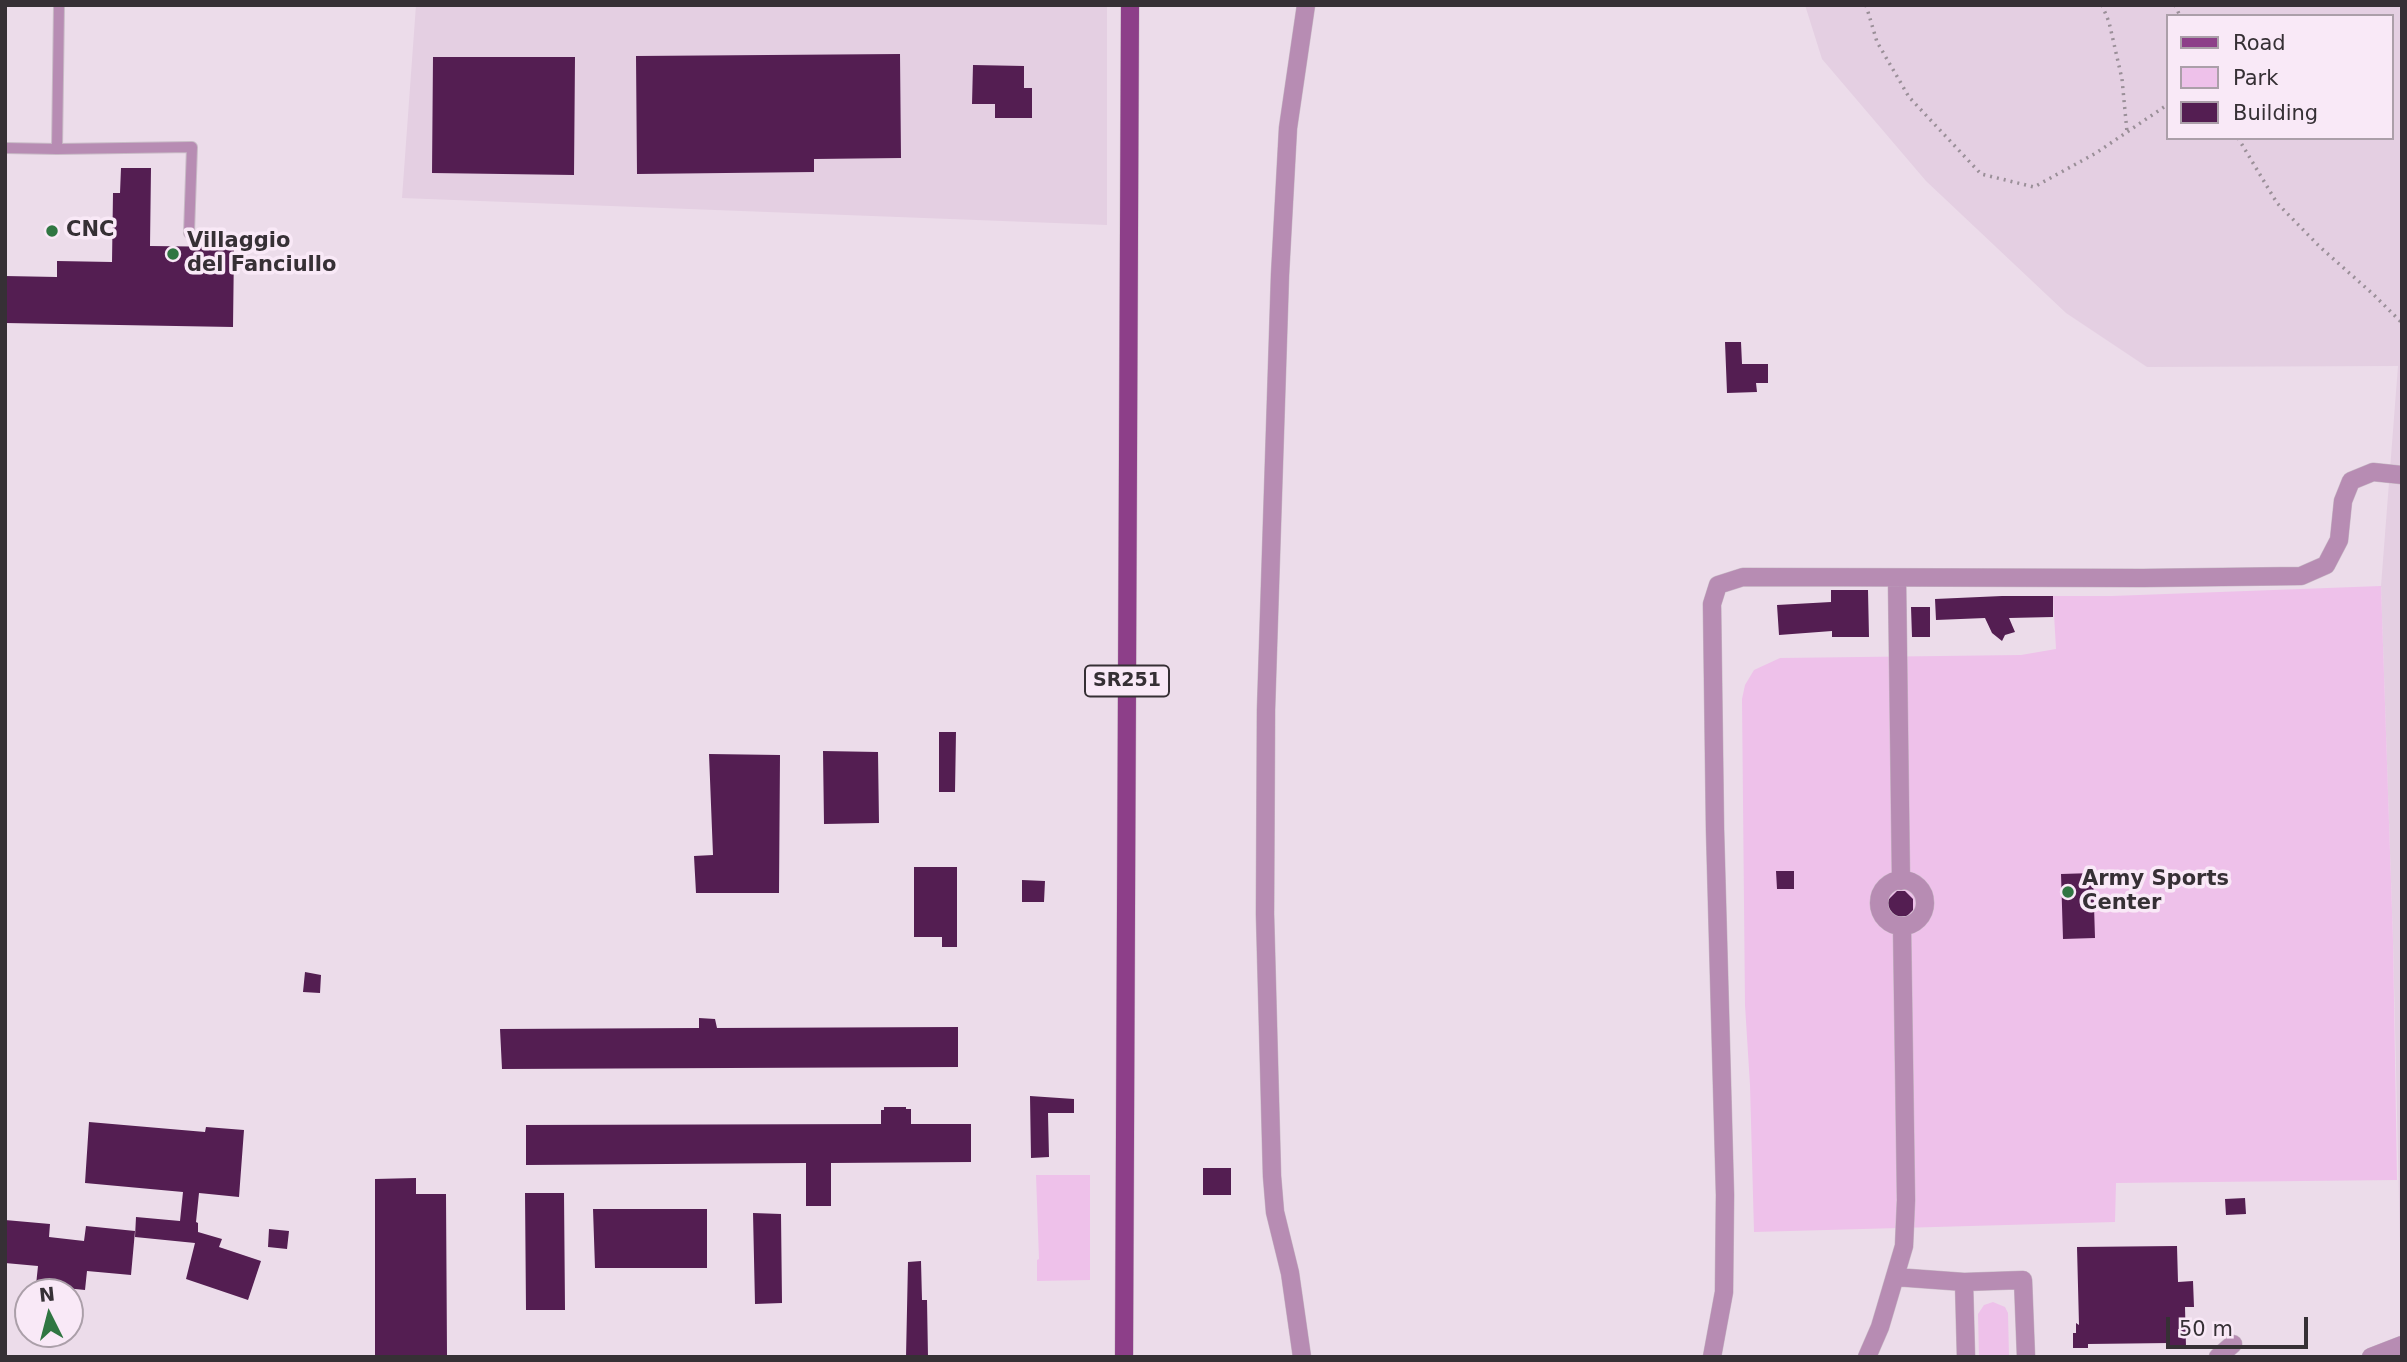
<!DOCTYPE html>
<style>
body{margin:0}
#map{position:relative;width:2407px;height:1362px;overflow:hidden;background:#ecdcea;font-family:"DejaVu Sans",sans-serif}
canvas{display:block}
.frame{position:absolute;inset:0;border:7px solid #363035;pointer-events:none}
.legend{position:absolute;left:2166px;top:14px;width:228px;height:126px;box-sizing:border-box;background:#f9e9f7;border:2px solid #ab9fa9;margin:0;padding:9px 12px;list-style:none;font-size:21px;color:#363035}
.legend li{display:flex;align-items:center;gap:14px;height:35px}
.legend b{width:35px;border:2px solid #ab9fa9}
.north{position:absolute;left:14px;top:1278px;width:70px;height:70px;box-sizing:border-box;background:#f9e9f7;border:2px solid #ab9fa9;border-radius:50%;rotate:354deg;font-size:19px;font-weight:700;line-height:28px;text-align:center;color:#363035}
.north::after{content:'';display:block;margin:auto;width:24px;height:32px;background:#307642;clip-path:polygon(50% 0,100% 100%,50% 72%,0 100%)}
.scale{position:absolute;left:2166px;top:1317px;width:142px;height:32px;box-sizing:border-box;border:4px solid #363035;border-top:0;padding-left:9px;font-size:21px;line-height:24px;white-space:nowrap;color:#363035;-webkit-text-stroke:5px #f9e9f7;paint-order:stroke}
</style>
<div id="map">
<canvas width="2407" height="1362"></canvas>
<div class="frame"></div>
<ul class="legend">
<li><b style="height:9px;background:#8d3f89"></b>Road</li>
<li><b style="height:19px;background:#eec1ea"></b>Park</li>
<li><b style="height:19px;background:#541e52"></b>Building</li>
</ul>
<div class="north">N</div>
<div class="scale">50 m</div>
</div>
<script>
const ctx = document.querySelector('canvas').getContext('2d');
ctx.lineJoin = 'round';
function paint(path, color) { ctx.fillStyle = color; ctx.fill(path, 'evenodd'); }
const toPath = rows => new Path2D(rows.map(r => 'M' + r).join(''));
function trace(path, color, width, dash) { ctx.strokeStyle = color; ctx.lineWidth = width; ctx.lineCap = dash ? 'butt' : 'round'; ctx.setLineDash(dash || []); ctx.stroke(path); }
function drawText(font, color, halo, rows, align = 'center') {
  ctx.font = font + ' "DejaVu Sans",sans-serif'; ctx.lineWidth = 7; ctx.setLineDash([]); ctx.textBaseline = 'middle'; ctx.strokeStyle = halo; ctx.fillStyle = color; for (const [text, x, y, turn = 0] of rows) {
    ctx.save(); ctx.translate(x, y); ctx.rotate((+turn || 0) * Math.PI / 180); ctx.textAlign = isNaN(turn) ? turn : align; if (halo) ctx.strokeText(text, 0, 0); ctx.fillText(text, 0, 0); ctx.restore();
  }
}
paint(toPath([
 [416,5,1107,5,1107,225,402,198],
 [1805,5,2402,5,2402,1329,2393,940,2381,586,2398,366,2147,367,2066,313,1926,181,1822,59],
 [2167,16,2391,16,2391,138,2167,138]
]), '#e4cfe2');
paint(toPath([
 [2381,586,2393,940,2397,1180,2116,1183,2115,1222,1754,1232,1750,1085,1745,1005,1742,699,1745,685,1754,670,1780,658,2021,655,2056,649,2053,596,2112,596],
 [1036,1175,1090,1175,1090,1280,1037,1281,1037,1260,1039,1259],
 [1993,1302,2005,1307,2008,1313,2009,1357,1979,1357,1978,1314,1984,1305]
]), '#eec1ea');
paint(toPath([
 [900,54,901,158,814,159,814,172,637,174,636,56],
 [433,57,575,57,574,175,432,173],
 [973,65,1024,66,1024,88,1032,88,1032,118,995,118,995,104,972,104],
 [121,168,151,168,150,246,234,247,233,327,5,323,5,276,57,277,57,261,112,262,113,193,120,193],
 [1725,342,1741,342,1742,364,1768,364,1768,383,1756,383,1757,392,1727,393],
 [1831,590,1868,590,1869,637,1832,637,1832,631,1779,635,1777,605,1831,602],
 [2002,596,2053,596,2053,617,2009,618,2015,632,2005,635,2002,641,1992,633,1985,618,1936,620,1935,599],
 [1911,607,1930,607,1930,637,1912,637],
 [939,732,956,732,955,792,939,792],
 [823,751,878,752,879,823,824,824],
 [709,754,780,755,779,893,696,893,694,856,713,855],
 [914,867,957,867,957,947,942,947,942,937,914,937],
 [1776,871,1794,871,1794,889,1777,889],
 [2093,873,2095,938,2063,939,2061,874],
 [1022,880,1045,881,1044,902,1022,902],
 [1897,891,1905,891,1913,899,1913,910,1907,916,1895,917,1887,909,1888,900],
 [305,972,321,975,320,993,303,992],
 [699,1018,715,1019,717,1028,958,1027,958,1067,502,1069,500,1029,699,1028],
 [1030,1096,1074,1099,1074,1113,1048,1113,1049,1157,1031,1158],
 [884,1107,906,1107,906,1109,911,1109,911,1124,971,1124,971,1162,831,1163,831,1206,806,1206,806,1163,526,1165,526,1125,881,1124,881,1110,884,1110],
 [89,1122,205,1132,206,1127,244,1130,239,1197,199,1193,196,1222,198,1223,198,1232,222,1239,219,1247,261,1261,248,1300,186,1279,195,1243,135,1237,136,1217,180,1221,183,1192,85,1183],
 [1203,1168,1231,1168,1231,1195,1203,1195],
 [416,1178,416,1194,446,1194,447,1355,375,1355,375,1179],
 [525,1193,564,1193,565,1310,526,1310],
 [2245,1198,2246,1214,2226,1215,2225,1199],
 [593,1209,707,1209,707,1268,595,1268],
 [753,1213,781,1214,782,1303,755,1304],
 [5,1220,50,1224,49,1237,84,1241,86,1226,135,1231,131,1275,87,1271,85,1290,36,1285,38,1266,5,1263],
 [269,1229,289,1231,287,1249,268,1247],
 [2177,1246,2178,1282,2193,1281,2194,1307,2185,1307,2186,1347,2170,1347,2170,1343,2088,1344,2088,1348,2073,1348,2073,1333,2076,1333,2076,1323,2079,1325,2077,1247],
 [921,1261,922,1300,927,1300,928,1357,906,1357,908,1262]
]), '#541e52');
const service = toPath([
 [5,148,57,149,59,5],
 [57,149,192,147,189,233]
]);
const minor = toPath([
 [1897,578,1901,881],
 '1879 903a23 23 0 1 1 46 0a23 23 0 1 1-46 0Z',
 [1895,1277,1964,1282],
 [1302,1357,1290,1273,1275,1212,1272,1176,1265,914,1266,710,1280,275,1288,128,1306,5],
 [1712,1357,1724,1292,1725,1195,1715,829,1712,604,1718,585,1743,577,2143,578,2301,576,2326,565,2339,540,2343,501,2351,481,2373,472,2402,475],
 [1867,1357,1880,1327,1904,1246,1906,1200,1902,926],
 [1966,1357,1964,1282,2023,1280,2026,1357],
 [2218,1357,2233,1344],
 [2371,1357,2402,1345]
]);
const primary = toPath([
 [1124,1357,1130,5]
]);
trace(service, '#c8bac6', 12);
trace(minor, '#c8bac6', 19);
trace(primary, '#c8bac6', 19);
trace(toPath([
 [1866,5,1877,42,1909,97,1981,174,2034,187,2096,153,2167,105],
 [2102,5,2109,22,2122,79,2127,132],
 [2175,5,2180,16],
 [2238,138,2277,203,2320,247,2374,295,2402,323]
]), '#9a8f98', 3.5, [2, 5]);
trace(service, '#b78cb3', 10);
trace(minor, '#b78cb3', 18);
trace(primary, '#8d3f89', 18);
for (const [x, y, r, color] of [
 [52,231,7,"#307642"],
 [173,254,7,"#307642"],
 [2068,892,7,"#307642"]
]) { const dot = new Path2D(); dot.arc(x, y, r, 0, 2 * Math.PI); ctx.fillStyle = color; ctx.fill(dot); trace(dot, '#f9e9f7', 2.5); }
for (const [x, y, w] of [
 [1127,681,84]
]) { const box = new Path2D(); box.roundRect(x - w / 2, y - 15.5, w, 31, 5); ctx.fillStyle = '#f9e9f7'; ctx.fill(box); trace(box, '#363035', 2); }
drawText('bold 19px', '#363035', null, [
 ["SR251",1127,681]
]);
drawText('bold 21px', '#363035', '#f9e9f7', [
 ["CNC",66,231],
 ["Villaggio",187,242],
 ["del Fanciullo",187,266],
 ["Army Sports",2082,880],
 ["Center",2082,904]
], 'left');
</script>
